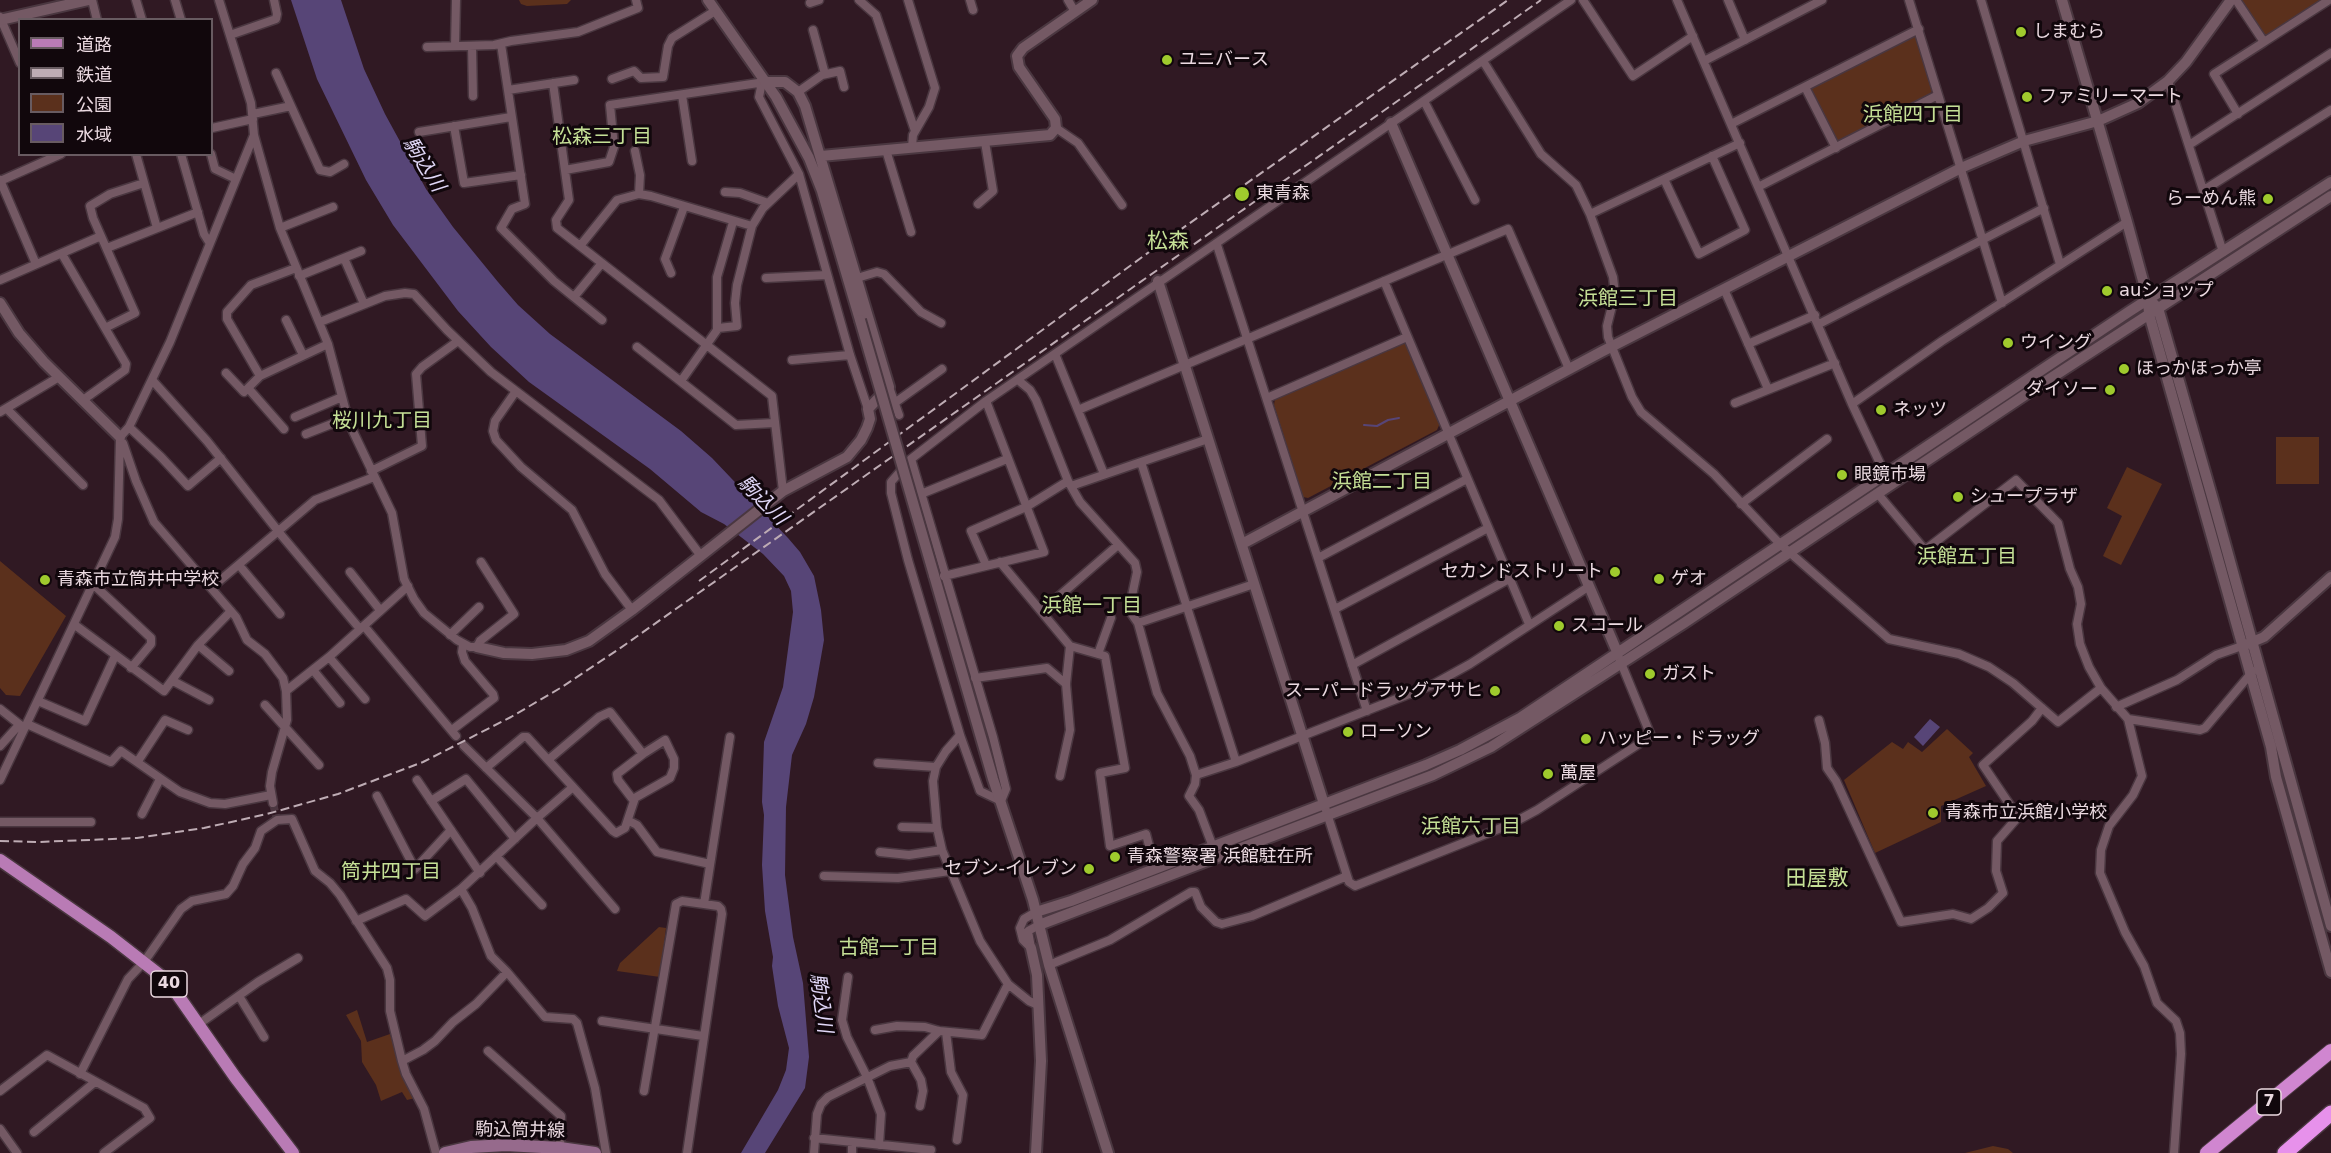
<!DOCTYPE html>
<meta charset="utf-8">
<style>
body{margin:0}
#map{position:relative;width:2331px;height:1153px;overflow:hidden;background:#301923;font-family:"DejaVu Sans","Noto Sans JP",sans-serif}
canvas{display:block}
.legend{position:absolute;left:18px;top:18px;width:195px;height:138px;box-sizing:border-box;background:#11070c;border:2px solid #685b61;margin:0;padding:8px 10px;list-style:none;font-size:18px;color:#ebdae1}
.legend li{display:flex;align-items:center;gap:12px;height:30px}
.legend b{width:30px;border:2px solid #685b61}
</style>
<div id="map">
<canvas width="2331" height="1153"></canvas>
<ul class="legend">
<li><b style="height:8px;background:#b97bb5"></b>道路</li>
<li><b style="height:8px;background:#beacb4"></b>鉄道</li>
<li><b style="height:16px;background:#5b301c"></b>公園</li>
<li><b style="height:16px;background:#574577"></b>水域</li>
</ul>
</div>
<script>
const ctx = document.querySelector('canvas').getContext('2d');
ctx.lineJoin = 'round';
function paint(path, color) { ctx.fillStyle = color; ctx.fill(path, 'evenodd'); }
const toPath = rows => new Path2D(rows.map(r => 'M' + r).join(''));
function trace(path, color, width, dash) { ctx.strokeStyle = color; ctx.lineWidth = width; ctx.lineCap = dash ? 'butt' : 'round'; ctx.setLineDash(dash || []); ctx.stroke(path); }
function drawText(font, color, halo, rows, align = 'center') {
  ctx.font = font + ' "DejaVu Sans","Noto Sans JP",sans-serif'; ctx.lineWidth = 6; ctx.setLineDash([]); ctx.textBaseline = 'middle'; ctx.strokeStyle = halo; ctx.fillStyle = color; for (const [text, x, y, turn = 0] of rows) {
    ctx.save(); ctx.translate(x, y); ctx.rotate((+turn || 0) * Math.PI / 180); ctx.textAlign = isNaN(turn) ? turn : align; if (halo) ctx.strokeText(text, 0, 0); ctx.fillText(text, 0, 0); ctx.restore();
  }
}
paint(toPath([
 [519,0,571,0,567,4,527,6,521,4],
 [2241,0,2322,0,2267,35,2262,34],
 [1913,36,1917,38,1933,90,1930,94,1840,141,1835,140,1810,91,1811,88],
 [1402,343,1408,345,1440,423,1437,430,1308,498,1303,497,1274,405,1275,399],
 [2276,437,2319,437,2319,484,2276,484],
 [2127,467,2162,484,2121,565,2103,556,2122,516,2107,508],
 [0,561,66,616,20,696,6,695,0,688],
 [1947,729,1973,753,1969,757,1986,786,1941,806,1941,822,1875,853,1844,780,1892,742,1903,749,1908,742,1922,752],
 [659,927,666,928,660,977,617,971,620,963],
 [357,1010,367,1042,390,1034,401,1067,415,1098,407,1100,402,1092,381,1101,376,1085,362,1062,361,1041,346,1015],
 [1993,1146,2008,1149,2013,1153,1965,1153]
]), '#5b301c');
paint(toPath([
 [291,0,341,0,364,69,385,114,426,189,453,227,498,282,518,305,550,334,681,431,712,458,788,538,800,552,814,576,821,610,824,640,814,697,806,724,792,755,786,807,785,875,793,937,803,983,809,1057,805,1088,765,1153,741,1153,778,1090,786,1070,789,1048,778,1006,772,966,773,957,765,911,762,865,764,815,762,802,764,742,783,687,793,612,791,591,784,576,763,554,724,524,701,512,650,469,529,382,491,347,458,311,393,225,366,180,317,79],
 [1930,719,1940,727,1923,746,1914,737]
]), '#574577');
trace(toPath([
 [1364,425,1377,426,1388,420,1399,418]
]), '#574577', 2);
trace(toPath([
 [273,803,276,816]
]), '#4c3640', 8, [8, 4]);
const minor = toPath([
 [92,0,97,20],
 [136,0,142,20],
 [175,0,181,20],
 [219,0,251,103,254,135,280,228,328,344,349,423,392,513,404,579,414,599,424,613,457,640,470,647,477,647,480,641,514,614,481,562],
 [859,0,876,15,915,131],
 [908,0,935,88,929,107,913,135,912,147],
 [970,0,973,10],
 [1068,0,1075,12],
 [1583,0,1633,76,1693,36],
 [1677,0,1852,404,1885,474],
 [1728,0,1745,40],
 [1909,0,2002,303],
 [1981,0,2060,264],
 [2236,0,2264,42,2329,0],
 [810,3,819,0],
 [0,17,20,63],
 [813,30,825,74],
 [230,35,276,19,277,14,274,0],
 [501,44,525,204,512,209,501,228,554,281,602,320],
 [455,46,456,0],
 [472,46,473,96],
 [427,47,494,45,511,41,578,32,638,8,636,0],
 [1483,61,1541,154,1576,185,1590,214,1613,277,1615,294,1607,326,1608,337,1632,397,1641,412,1714,474,1780,544,1889,639,1959,654,1989,667,2013,683,2058,722,2101,688,2128,719,2142,776,2133,795,2109,826,2101,850,2100,873,2125,932,2144,966,2157,1003,2176,1021,2180,1033,2181,1054,2174,1153],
 [1704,61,1822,0],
 [276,73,320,170,330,172,344,164],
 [612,79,634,71,641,78,663,77,668,46,672,38,715,11],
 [2168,81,2223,252],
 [765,82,761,87,759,97,799,174,850,355,868,409],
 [553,83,569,200,556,220,557,228,772,396,783,491],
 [1805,87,1836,148],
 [508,90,574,80],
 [798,92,822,75,840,71,844,87],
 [682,95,692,161],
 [1424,101,1475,200],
 [253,114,291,106],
 [2238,114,2214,74,2264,42],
 [1731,124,1919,29],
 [454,126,464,183,521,175],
 [212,128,253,119],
 [1056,128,1078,143,1122,205],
 [419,132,511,117],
 [2189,145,2331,53],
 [886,150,911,232],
 [635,151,640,175,639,194],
 [136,154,157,228],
 [181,154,204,234,209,242],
 [211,154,215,169,236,179],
 [565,170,609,162,614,147,610,105,765,82],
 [1664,179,1699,254,1745,230,1712,156],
 [0,180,36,264],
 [0,181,61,154],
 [1758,187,1938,95],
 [2204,190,2331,110],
 [725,192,740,193,768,203],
 [978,204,993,191,985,142],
 [1590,214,1740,143],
 [280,228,333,207],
 [1217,245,1367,711],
 [580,246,617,200,639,194,651,196,752,226,763,208,799,174],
 [107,248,198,212],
 [62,254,126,364,125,370,83,400],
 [344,258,364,304],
 [671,273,665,259,684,207],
 [299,276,361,251],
 [766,278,827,275],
 [857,278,877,272,884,274,921,312,941,323],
 [0,280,101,236],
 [1384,281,1529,624],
 [1724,289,1768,389],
 [574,297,602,263],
 [286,320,303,355],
 [320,322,385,296,405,293,414,294,447,330,491,372,659,500,701,556],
 [1819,324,2044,208],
 [105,328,135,313,93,218,90,206,110,194,144,183],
 [718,328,737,326,735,303,737,285,752,226],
 [1748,344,1815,315],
 [637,347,736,425,774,423],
 [1055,354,1104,474],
 [792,360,850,355],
 [226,373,244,392,260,376,328,344],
 [260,376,227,319,227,312,251,285,296,268],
 [1018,380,1030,390,1036,400,1068,481,1080,502,1135,563,1137,572,1129,610,1138,623,1157,693,1190,756,1196,775,1195,784,1189,796,1199,810,1213,847],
 [153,381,207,441,282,536,360,629],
 [681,381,717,330,717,277,733,222],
 [889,387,899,415],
 [248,388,284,429],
 [516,391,495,421,493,431,496,440,521,467,572,510,605,574,632,610],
 [1267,398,1407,337],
 [896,402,942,369],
 [1735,403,1835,363],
 [1852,404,1942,341,2127,222],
 [7,409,83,485],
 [1078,410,1508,229,1569,369],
 [0,412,59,377],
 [295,417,342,397],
 [129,427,161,457,188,486,221,458],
 [306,434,347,418],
 [123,443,136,481,154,522,236,617,247,640,265,654,283,678,286,691,287,720,272,772,270,786,273,803],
 [911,459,993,737,1006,789,1001,801,980,791,960,735,908,560,891,493,891,482,911,459,986,401,1571,0],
 [1141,462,1236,762],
 [371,471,422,446,416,374,422,367,458,341],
 [1071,486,1208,439],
 [921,494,1007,459],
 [1878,494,1925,550,2016,480,2058,523,2070,569,2078,587,2081,604,2077,624,2080,644,2089,667,2101,688],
 [1741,504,1827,439],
 [1318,558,1467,479],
 [1000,562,1070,646,1066,684,1070,730,1060,776],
 [239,565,280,614],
 [986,565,971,531,1026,507,1068,481],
 [350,572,380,610],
 [944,576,1044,552,986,401],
 [94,585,151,638,151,644,131,668],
 [211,588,315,500,374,477],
 [1335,609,1488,528],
 [1042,611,1118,545],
 [1138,623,1254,584],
 [75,625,164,691,198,645,231,611],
 [364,626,456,736],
 [450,635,479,607],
 [198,645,229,671],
 [1070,646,1105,656,1125,768,1100,773,1110,846,1146,834,1155,869],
 [1098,654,1111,618],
 [329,657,365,699],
 [1352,665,1509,579],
 [313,670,340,703],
 [975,678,1047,668,1066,684],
 [173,681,209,700],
 [286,691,329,657,408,586],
 [38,701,85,721,115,656],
 [265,705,319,765],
 [2116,707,2177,680,2216,655,2242,646],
 [0,709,24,728],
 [2128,719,2200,730,2205,728,2253,671],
 [1819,720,1825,743,1827,768,1836,781,1901,922,1953,914,1971,919,1988,908,2003,893,1996,871,1997,841,2018,817,1983,765,2032,721,2042,708],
 [27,724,111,762,121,751,180,792,210,803,225,804,271,795],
 [452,730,494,698,493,694,465,661,462,652,463,645],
 [960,735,946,751,936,767,933,781,937,828,942,850,980,941,1008,984,1029,1001,1038,1005],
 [0,746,19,725],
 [138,761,165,720,188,730],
 [878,763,936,767],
 [486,768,523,737,527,737,573,787,613,831,616,833,625,828,634,801,618,780,617,774,643,754,610,712,599,717,548,760],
 [1196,775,1236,762,1432,685,1470,664,1588,587],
 [0,780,115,537,118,519,120,437,129,427,170,342,254,135],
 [417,780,480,873],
 [573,787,537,818,615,909],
 [377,796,415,869,451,830],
 [633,799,670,778,674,768,674,759,665,740,643,754],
 [431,801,466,779,515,839],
 [1324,804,1349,882,1355,886,1511,824,1537,810,1651,736,1619,658],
 [142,814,160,779],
 [629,821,637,825,657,852,710,864],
 [0,822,91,822],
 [902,827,937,828],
 [880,852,909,855,942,850],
 [496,856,542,905],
 [824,876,898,878,950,871],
 [356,921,406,899,425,916,461,889],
 [1031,948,1023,940,1020,928,1024,919,1036,912],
 [1031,948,1028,931,1039,925],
 [1049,965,1110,940,1191,892,1195,892,1201,907,1216,922,1222,924,1252,916,1347,876],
 [507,972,545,1017,573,1019,577,1023,595,1088,606,1153],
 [848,977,842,1020,847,1037,867,1077,881,1114,879,1145],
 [239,996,264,1037],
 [602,1021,703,1036],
 [199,1024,258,982,298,958],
 [875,1030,897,1026,925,1027,939,1031,982,1035,1008,984],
 [946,1032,951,1072,963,1095,957,1140],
 [488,1051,561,1116,560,1148],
 [402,1061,423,1050,435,1041,453,1022,476,1004,507,972,491,956,472,908,461,889,537,818,464,746],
 [911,1062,913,1056,939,1031],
 [80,1074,128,979,144,962,181,909,192,901,226,894,233,886,243,864,255,848,261,831,277,820,292,819,315,871,330,883,340,895,387,968,390,980,390,1011,402,1061,406,1074,424,1109,436,1153],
 [0,1091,47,1055,144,1108,150,1118,104,1153],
 [644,1091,676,904,682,901,704,904],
 [0,1129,17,1153],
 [34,1132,95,1082],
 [814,1138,931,1150],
 [687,1153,722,914,721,909,718,906,704,904,730,737],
 [814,1153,817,1114,821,1104,828,1097,890,1066,911,1062,921,1080,923,1091,920,1106],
 [852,1153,852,1142]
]);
const tertiary = toPath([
 [708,0,776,97,809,158,822,191,860,320],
 [2062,0,2127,222,2148,299,2149,314,2271,747,2276,777,2331,972],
 [0,20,88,0],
 [1391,123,1618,654],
 [821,156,1050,135,1056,128,1055,119,1019,67,1017,56,1023,48,1092,0],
 [1158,281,1324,804],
 [0,303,19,333,44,362,120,437],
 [2153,303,2158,308,2213,500,2331,926],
 [1242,544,1601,352,1961,168,2024,141,2098,121,2138,103,2168,81,2186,62,2231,0],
 [934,575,993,779,1033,900,1049,965,1108,1153],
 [2245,645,2264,637,2331,577],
 [477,647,504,653,532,654,566,650,589,641,632,610,783,491,847,457,861,440,867,428,870,419,868,409,889,387,805,106,798,92,785,82,765,82],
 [1036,912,1071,901,1426,765,1460,750,1520,718,2130,311,2331,182],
 [1039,925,1433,775,1491,747,1684,623,2031,391,2331,196],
 [1031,948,1037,975,1041,1061,1036,1153]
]);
const secondary = toPath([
 [445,1153,471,1147,506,1145,560,1148,595,1153]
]);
const primary = toPath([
 [0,860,111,937,161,976,175,991,235,1077,293,1153]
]);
const trunk = toPath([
 [2207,1153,2331,1051]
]);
const motorway = toPath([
 [2285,1153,2331,1113]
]);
trace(minor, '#4a3740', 11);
trace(tertiary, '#4a3740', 14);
trace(secondary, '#4a3740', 15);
trace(primary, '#4a3740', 15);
trace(trunk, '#4a3740', 16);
trace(motorway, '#4a3740', 18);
trace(minor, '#745964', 8);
trace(tertiary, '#745964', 10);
trace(secondary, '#966a8c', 12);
trace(primary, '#b97bb5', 12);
trace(trunk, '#d086d0', 14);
trace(motorway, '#e791eb', 15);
trace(toPath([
 [699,581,1160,244,1508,0],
 [0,841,38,842,137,838,204,828,267,814,338,794,423,762,511,717,562,687,619,649,1541,0]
]), '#beacb4', 2, [9, 4.5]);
const tertiaryBridge = toPath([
 [860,320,934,575]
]);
trace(tertiaryBridge, '#4a3740', 14, []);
trace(tertiaryBridge, '#745964', 10);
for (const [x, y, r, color] of [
 [2021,32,6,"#9fca2d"],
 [1167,60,6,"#9fca2d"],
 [2027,97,6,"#9fca2d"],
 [1242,194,8,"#9fca2d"],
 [2268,199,6,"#9fca2d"],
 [2107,291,6,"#9fca2d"],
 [2008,343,6,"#9fca2d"],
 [2124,369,6,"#9fca2d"],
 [2110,390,6,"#9fca2d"],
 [1881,410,6,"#9fca2d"],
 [1842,475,6,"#9fca2d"],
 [1958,497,6,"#9fca2d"],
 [1615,572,6,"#9fca2d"],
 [1659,579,6,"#9fca2d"],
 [45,580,6,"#9fca2d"],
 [1559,626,6,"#9fca2d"],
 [1650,674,6,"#9fca2d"],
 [1495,691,6,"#9fca2d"],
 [1348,732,6,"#9fca2d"],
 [1586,739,6,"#9fca2d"],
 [1548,774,6,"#9fca2d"],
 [1933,813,6,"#9fca2d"],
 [1115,857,6,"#9fca2d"],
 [1089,869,6,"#9fca2d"]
]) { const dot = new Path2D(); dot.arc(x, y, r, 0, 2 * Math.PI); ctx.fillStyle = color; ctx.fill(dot); trace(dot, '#11070c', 2); }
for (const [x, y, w] of [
 [169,984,36],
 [2269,1102,24]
]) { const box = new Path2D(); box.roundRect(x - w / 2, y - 13, w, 26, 4.5); ctx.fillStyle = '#11070c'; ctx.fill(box); trace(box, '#ebdae1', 1.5); }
drawText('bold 16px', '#ebdae1', null, [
 ["40",169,984],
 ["7",2269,1102]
]);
drawText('18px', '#ebdae1', '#11070c', [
 ["しまむら",2033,32],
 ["ユニバース",1179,60],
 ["ファミリーマート",2039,97],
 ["東青森",1256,194],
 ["らーめん熊",2256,199,"right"],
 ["auショップ",2119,291],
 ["ウイング",2020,343],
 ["ほっかほっか亭",2136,369],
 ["ダイソー",2098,390,"right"],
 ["ネッツ",1893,410],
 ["眼鏡市場",1854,475],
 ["シュープラザ",1970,497],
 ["セカンドストリート",1603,572,"right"],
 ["ゲオ",1671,579],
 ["青森市立筒井中学校",57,580],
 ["スコール",1571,626],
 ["ガスト",1662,674],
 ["スーパードラッグアサヒ",1483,691,"right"],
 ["ローソン",1360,732],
 ["ハッピー・ドラッグ",1598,739],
 ["萬屋",1560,774],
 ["青森市立浜館小学校",1945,813],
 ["青森警察署 浜館駐在所",1127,857],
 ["セブン-イレブン",1077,869,"right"]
], 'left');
drawText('18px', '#ebdae1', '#11070c', [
 ["駒込筒井線",520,1131,1]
]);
drawText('20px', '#c5e096', '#11070c', [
 ["浜館四丁目",1913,116],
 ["松森三丁目",602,138],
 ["浜館三丁目",1628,300],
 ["桜川九丁目",382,422],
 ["浜館二丁目",1382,483],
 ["浜館五丁目",1967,558],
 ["浜館一丁目",1092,607],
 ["浜館六丁目",1471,828],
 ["筒井四丁目",391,873],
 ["古館一丁目",889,949]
]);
drawText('italic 20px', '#e0d7f7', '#11070c', [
 ["駒込川",423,165,58],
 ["駒込川",762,501,45],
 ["駒込川",820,1003,82]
]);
drawText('21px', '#c5e096', '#11070c', [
 ["松森",1168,243],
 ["田屋敷",1817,880]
]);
</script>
